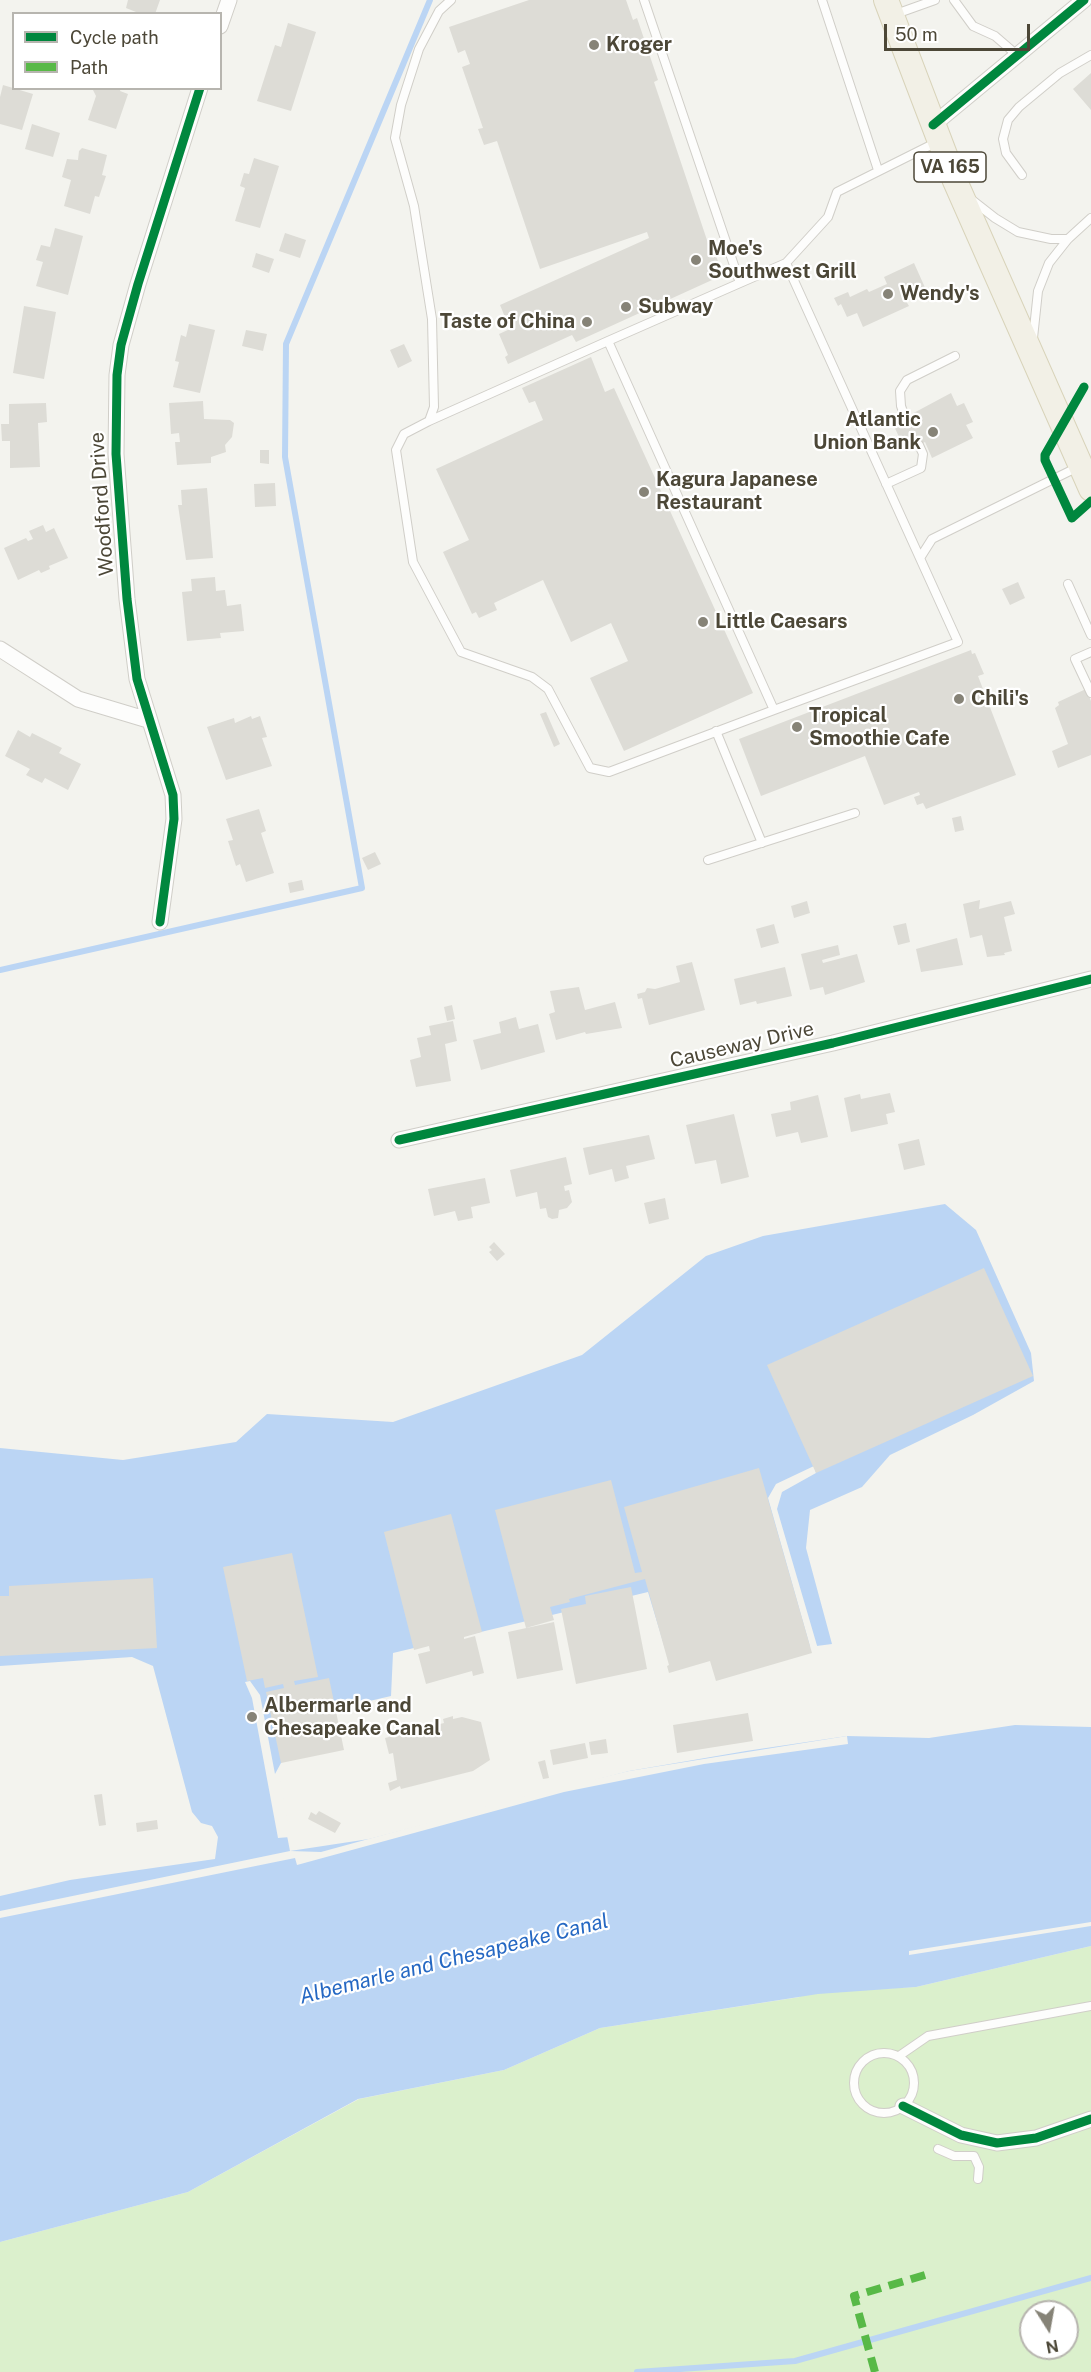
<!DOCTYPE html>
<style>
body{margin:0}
#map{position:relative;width:1091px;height:2372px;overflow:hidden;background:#f3f3ee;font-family:"Public Sans",sans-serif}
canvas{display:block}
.legend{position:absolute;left:12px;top:12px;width:210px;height:78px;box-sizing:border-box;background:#fff;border:2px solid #b7b5af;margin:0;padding:8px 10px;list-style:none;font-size:18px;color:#4c4737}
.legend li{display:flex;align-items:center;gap:12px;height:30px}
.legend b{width:30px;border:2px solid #b7b5af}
.north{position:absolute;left:1019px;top:2300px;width:60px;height:60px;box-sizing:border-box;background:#fff;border:2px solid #b7b5af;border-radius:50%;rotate:169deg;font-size:16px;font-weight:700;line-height:24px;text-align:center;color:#4c4737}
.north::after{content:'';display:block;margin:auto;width:21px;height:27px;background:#868377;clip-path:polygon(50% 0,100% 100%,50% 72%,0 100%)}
.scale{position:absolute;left:884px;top:24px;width:146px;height:27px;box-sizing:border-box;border:3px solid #4c4737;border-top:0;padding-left:8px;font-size:18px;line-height:21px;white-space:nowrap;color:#4c4737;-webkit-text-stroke:4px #fff;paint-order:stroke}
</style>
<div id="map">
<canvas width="1091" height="2372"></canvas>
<ul class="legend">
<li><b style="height:8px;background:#00873e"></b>Cycle path</li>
<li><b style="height:8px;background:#58b947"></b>Path</li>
</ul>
<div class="north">N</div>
<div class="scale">50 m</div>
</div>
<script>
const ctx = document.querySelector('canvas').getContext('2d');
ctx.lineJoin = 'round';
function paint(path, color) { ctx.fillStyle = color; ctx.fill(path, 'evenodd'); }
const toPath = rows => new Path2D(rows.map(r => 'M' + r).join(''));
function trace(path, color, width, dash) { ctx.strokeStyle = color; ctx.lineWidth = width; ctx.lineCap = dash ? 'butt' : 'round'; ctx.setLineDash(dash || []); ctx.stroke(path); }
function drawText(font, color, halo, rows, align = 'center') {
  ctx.font = font + ' "Public Sans",sans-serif'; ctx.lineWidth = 4.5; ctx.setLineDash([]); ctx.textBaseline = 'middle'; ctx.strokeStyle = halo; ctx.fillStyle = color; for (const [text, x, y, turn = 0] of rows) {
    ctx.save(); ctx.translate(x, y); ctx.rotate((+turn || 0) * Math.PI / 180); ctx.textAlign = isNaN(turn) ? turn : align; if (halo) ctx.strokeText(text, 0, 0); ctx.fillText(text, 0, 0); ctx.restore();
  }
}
paint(toPath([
 [1091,1946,1091,2372,0,2372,0,2242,188,2192,359,2099,504,2070,600,2028,800,1997,799,1993,916,1987],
 [1031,2312,1067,2312,1067,2348,1031,2348]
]), '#dbf0cc');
paint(toPath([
 [945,1204,976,1230,1031,1353,1034,1381,973,1415,890,1455,862,1487,810,1510,806,1548,832,1644,670,1665,648,1592,393,1653,391,1696,335,1709,281,1763,275,1774,290,1851,369,1839,629,1771,746,1751,847,1736,929,1738,1015,1725,1091,1727,1091,1946,916,1987,818,1994,600,2028,504,2070,358,2099,188,2192,0,2242,0,1896,70,1880,215,1859,218,1837,212,1826,201,1823,192,1812,153,1666,132,1657,0,1666,0,1448,123,1460,236,1442,267,1414,393,1422,582,1355,706,1256,763,1236]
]), '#bbd5f4');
paint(toPath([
 [814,1466,816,1473,782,1492,777,1509,818,1649,811,1650,768,1498,776,1484],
 [250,1681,260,1695,275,1774,279,1773,290,1837,278,1838,252,1698,245,1682],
 [847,1736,848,1744,704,1764,564,1792,297,1865,295,1858,0,1918,0,1911,290,1851,321,1852,529,1795,629,1771],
 [1091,1922,1091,1926,909,1955,909,1951]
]), '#f3f3ee');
trace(toPath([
 [0,970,362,888,285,457,286,344,430,0],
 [637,2372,795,2361,1091,2278]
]), '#bbd5f4', 6);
paint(toPath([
 [128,0,160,0,155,14,141,14,126,8],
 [529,0,626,0,633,20,637,18,658,80,654,82,713,258,716,256,723,275,576,342,572,335,508,364,505,357,508,355,499,334,510,329,500,305,649,238,647,232,540,269,497,141,484,145,478,129,483,128,462,67,470,64,465,50,458,53,449,27],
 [288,23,316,32,291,111,257,101,275,45,281,47],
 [1091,73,1091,110,1073,89],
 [3,85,33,94,22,130,0,124,0,97],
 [92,88,121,88,120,91,128,94,116,129,88,120,96,96],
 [32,124,60,133,53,157,25,149],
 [82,148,107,155,102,175,106,176,99,197,95,196,90,214,64,206,71,180,62,177,67,159,78,160,79,151],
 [254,158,279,166,260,228,235,221,245,188,240,186,244,173,249,174],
 [55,228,83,236,68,295,36,286,43,262,36,260,41,245,50,247],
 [285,233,306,240,300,258,279,251],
 [256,253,274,259,269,273,252,267],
 [914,263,927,292,906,301,909,306,863,327,857,313,847,317,841,304,838,306,834,298,848,292,850,297,867,289,869,292,887,284,884,277],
 [24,306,56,312,44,379,13,373],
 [189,324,215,330,200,393,173,387,179,362,175,361,181,335,186,337],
 [246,330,267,334,263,351,242,346],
 [404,344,412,361,398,368,390,350],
 [591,357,605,392,614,388,753,693,624,751,590,678,628,661,611,623,571,642,543,580,494,603,497,610,479,618,476,612,472,614,443,552,469,540,436,469,543,420,535,401,529,403,522,388],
 [951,393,957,406,964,403,973,422,966,425,973,438,932,458,925,442,906,452,893,424],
 [203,401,204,419,230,420,234,423,232,437,225,445,226,452,211,457,211,463,177,465,175,442,180,442,179,433,171,434,169,403],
 [46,403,47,422,38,423,40,467,10,468,10,441,2,441,1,424,9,424,9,404],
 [260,450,269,450,269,464,260,463],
 [275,483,276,506,255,507,254,484],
 [207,488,213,558,186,560,178,505,182,505,181,490],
 [43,525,46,532,54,528,68,558,49,566,50,569,41,573,39,570,18,580,4,548,26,538,28,541,33,539,29,531],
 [215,577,216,591,225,590,227,606,241,604,244,631,220,633,221,638,187,641,182,592,192,591,191,579],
 [1018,582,1025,598,1010,605,1002,589],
 [971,650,972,654,975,653,984,674,978,676,1016,775,926,809,923,803,917,805,914,797,920,795,919,792,884,805,865,756,761,796,739,739],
 [1086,689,1091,701,1091,755,1058,768,1052,751,1068,744,1055,708,1059,705,1058,702],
 [546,712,560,744,554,747,540,714],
 [251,716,252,719,260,716,267,737,262,738,272,766,226,780,207,727,234,718,235,723],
 [18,730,30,737,32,733,62,748,59,753,81,764,68,790,45,778,42,783,26,775,30,769,5,756],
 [259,809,266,831,261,833,274,873,246,882,240,864,236,866,228,841,233,840,226,819],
 [961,816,964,830,955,832,952,818],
 [375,852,381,864,368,870,362,858],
 [302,880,304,890,290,893,288,883],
 [980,900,979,909,1011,901,1015,914,1004,917,1012,951,1004,953,1005,955,987,957,982,935,970,938,963,904],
 [807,901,810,913,794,918,791,906],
 [906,923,910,942,898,945,893,926],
 [774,924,779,943,761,948,756,929],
 [957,938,963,965,921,972,916,949],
 [838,945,840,955,822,960,823,963,857,954,865,982,825,995,823,987,810,990,801,954],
 [692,962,705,1010,649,1025,642,998,638,999,637,994,645,992,647,988,655,989,680,982,676,966],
 [785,967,792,996,757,1004,756,1001,740,1005,734,979],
 [579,987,585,1010,615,1002,622,1028,586,1034,585,1032,556,1040,549,1014,555,1012,550,991],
 [452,1005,455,1019,447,1021,444,1007],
 [516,1017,519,1029,538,1024,545,1052,481,1070,473,1040,501,1033,499,1022],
 [453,1021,457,1041,445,1044,451,1081,416,1087,410,1060,421,1057,417,1038,431,1035,429,1026],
 [890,1093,895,1112,886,1114,888,1124,851,1132,844,1098,860,1094,861,1099],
 [818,1095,828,1137,801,1143,798,1132,776,1137,771,1114,791,1110,790,1102],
 [734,1114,749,1177,721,1184,716,1160,695,1164,686,1125],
 [649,1135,655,1159,626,1166,629,1178,615,1182,612,1169,589,1175,583,1148],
 [919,1139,925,1165,904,1170,898,1144],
 [566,1157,572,1184,564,1186,565,1191,569,1190,572,1202,567,1208,559,1210,558,1218,552,1219,548,1217,546,1208,540,1209,537,1192,516,1197,510,1170],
 [485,1178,490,1203,471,1207,473,1218,458,1221,455,1211,434,1216,428,1189],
 [665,1198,669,1219,649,1224,644,1203],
 [494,1242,505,1254,497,1261,489,1252,492,1250,489,1247],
 [984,1268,1033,1376,816,1473,767,1365],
 [759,1468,812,1653,716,1681,710,1661,669,1673,667,1666,669,1665,645,1579,569,1599,570,1602,550,1607,554,1620,526,1628,495,1510,611,1480,635,1573,642,1572,624,1507],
 [451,1514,482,1632,464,1637,464,1639,475,1636,484,1673,473,1676,472,1671,426,1684,418,1654,430,1651,429,1646,414,1650,384,1532],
 [292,1553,318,1677,294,1681,295,1685,329,1678,344,1750,281,1763,266,1692,284,1688,283,1684,265,1688,263,1678,247,1681,223,1567],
 [153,1578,157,1648,0,1656,0,1596,9,1596,9,1586],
 [631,1587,647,1669,576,1684,561,1609,586,1604,585,1596],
 [554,1622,563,1670,517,1679,508,1632],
 [748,1713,753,1741,677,1753,673,1725],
 [453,1716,453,1719,462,1717,481,1722,490,1760,473,1771,401,1789,400,1786,390,1791,388,1783,397,1780,393,1753,389,1754,385,1738,389,1737,388,1733,403,1729,404,1733,444,1723,443,1719],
 [606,1739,608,1753,591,1755,589,1742],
 [585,1743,588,1758,553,1765,550,1750],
 [545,1760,549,1778,543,1779,538,1762],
 [102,1794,106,1825,99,1826,94,1795],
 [319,1811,341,1823,335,1833,308,1819,311,1812,316,1815],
 [157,1820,158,1829,137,1832,136,1823]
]), '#dddcd6');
const service = toPath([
 [451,0,439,11,419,49,401,105,395,138,414,206,432,319,434,407,429,421,404,434,396,450,413,562,461,652,532,677,548,689,590,768,609,772,774,710],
 [644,0,740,283,608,341,774,710,958,642,786,263],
 [822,0,878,170],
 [954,0,973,26,995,36,1017,55],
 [893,15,935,0],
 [1022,175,1006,153,1003,139,1008,120,1019,107,1060,73,1091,55],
 [972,200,995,218,1018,232,1051,239,1068,239],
 [740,283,786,263,828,217,837,192,937,142],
 [1033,338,1038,291,1049,263,1068,239,1091,218],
 [905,417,901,406,900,391,907,380,955,356],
 [429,421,608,341],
 [886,484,921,468,923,454,919,445],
 [920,558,932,539,1078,467],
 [1068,584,1091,635],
 [1091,652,1075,659,1091,693],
 [716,731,762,843],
 [708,860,855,813],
 '854 2083a30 30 0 1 1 60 0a30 30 0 1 1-60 0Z',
 [899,2056,928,2036,1091,2006],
 [938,2149,954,2156,974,2156,979,2167,978,2179]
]);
const minor = toPath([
 [220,26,229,0],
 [933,125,1084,0],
 [0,649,78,699,148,720],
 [160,922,174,819,173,795,137,679,127,599,116,454,117,375,121,345,138,284,200,88],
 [399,1140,833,1043,1091,979],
 [903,2106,961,2135,997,2143,1036,2138,1091,2119]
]);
const primary = toPath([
 [886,0,955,181,1091,489]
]);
trace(service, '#d0cec8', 10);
trace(minor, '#d0cec8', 17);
trace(primary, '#d8d3b9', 26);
trace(service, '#fdfdfc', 8);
trace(minor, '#fdfdfc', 15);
trace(primary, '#f2f0e6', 24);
trace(toPath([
 [875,2372,854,2296,925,2275]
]), '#58b947', 8, [15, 8]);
trace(toPath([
 [933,125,1084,0],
 [1084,387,1045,455,1045,460,1072,518,1091,501],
 [160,922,174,819,173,795,137,679,127,599,116,454,117,375,121,345,138,284,200,88],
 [399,1140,833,1043,1091,979],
 [903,2106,961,2135,997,2143,1036,2138,1091,2119]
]), '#00873e', 9);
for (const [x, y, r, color] of [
 [594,45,6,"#868377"],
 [696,260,6,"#868377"],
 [888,294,6,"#868377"],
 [626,307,6,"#868377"],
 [587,322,6,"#868377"],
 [933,432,6,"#868377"],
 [644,492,6,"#868377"],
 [703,622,6,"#868377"],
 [959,699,6,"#868377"],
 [797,727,6,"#868377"],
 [252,1717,6,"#868377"]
]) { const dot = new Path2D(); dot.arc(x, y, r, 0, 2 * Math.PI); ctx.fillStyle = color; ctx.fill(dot); trace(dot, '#fff', 2); }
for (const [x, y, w] of [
 [950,167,72]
]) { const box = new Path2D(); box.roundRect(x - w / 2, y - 15, w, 30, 4.5); ctx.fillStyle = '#fff'; ctx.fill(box); trace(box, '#4c4737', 1.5); }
drawText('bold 18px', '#4c4737', null, [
 ["VA 165",950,167]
]);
drawText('bold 20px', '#4c4737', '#fff', [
 ["Kroger",606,45],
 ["Moe's",708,249],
 ["Southwest Grill",708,272],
 ["Wendy's",900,294],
 ["Subway",638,307],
 ["Taste of China",575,322,"right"],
 ["Atlantic",921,420,"right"],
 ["Union Bank",921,443,"right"],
 ["Kagura Japanese",656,480],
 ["Restaurant",656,503],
 ["Little Caesars",715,622],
 ["Chili's",971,699],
 ["Tropical",809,716],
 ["Smoothie Cafe",809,739],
 ["Albermarle and",264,1706],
 ["Chesapeake Canal",264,1729]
], 'left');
drawText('20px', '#4c4737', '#fff', [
 ["Woodford Drive",102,504,-94],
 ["Causeway Drive",742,1045,-13]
]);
drawText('italic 21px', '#2568c3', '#fff', [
 ["Albemarle and Chesapeake Canal",454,1959,-14]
]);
</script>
